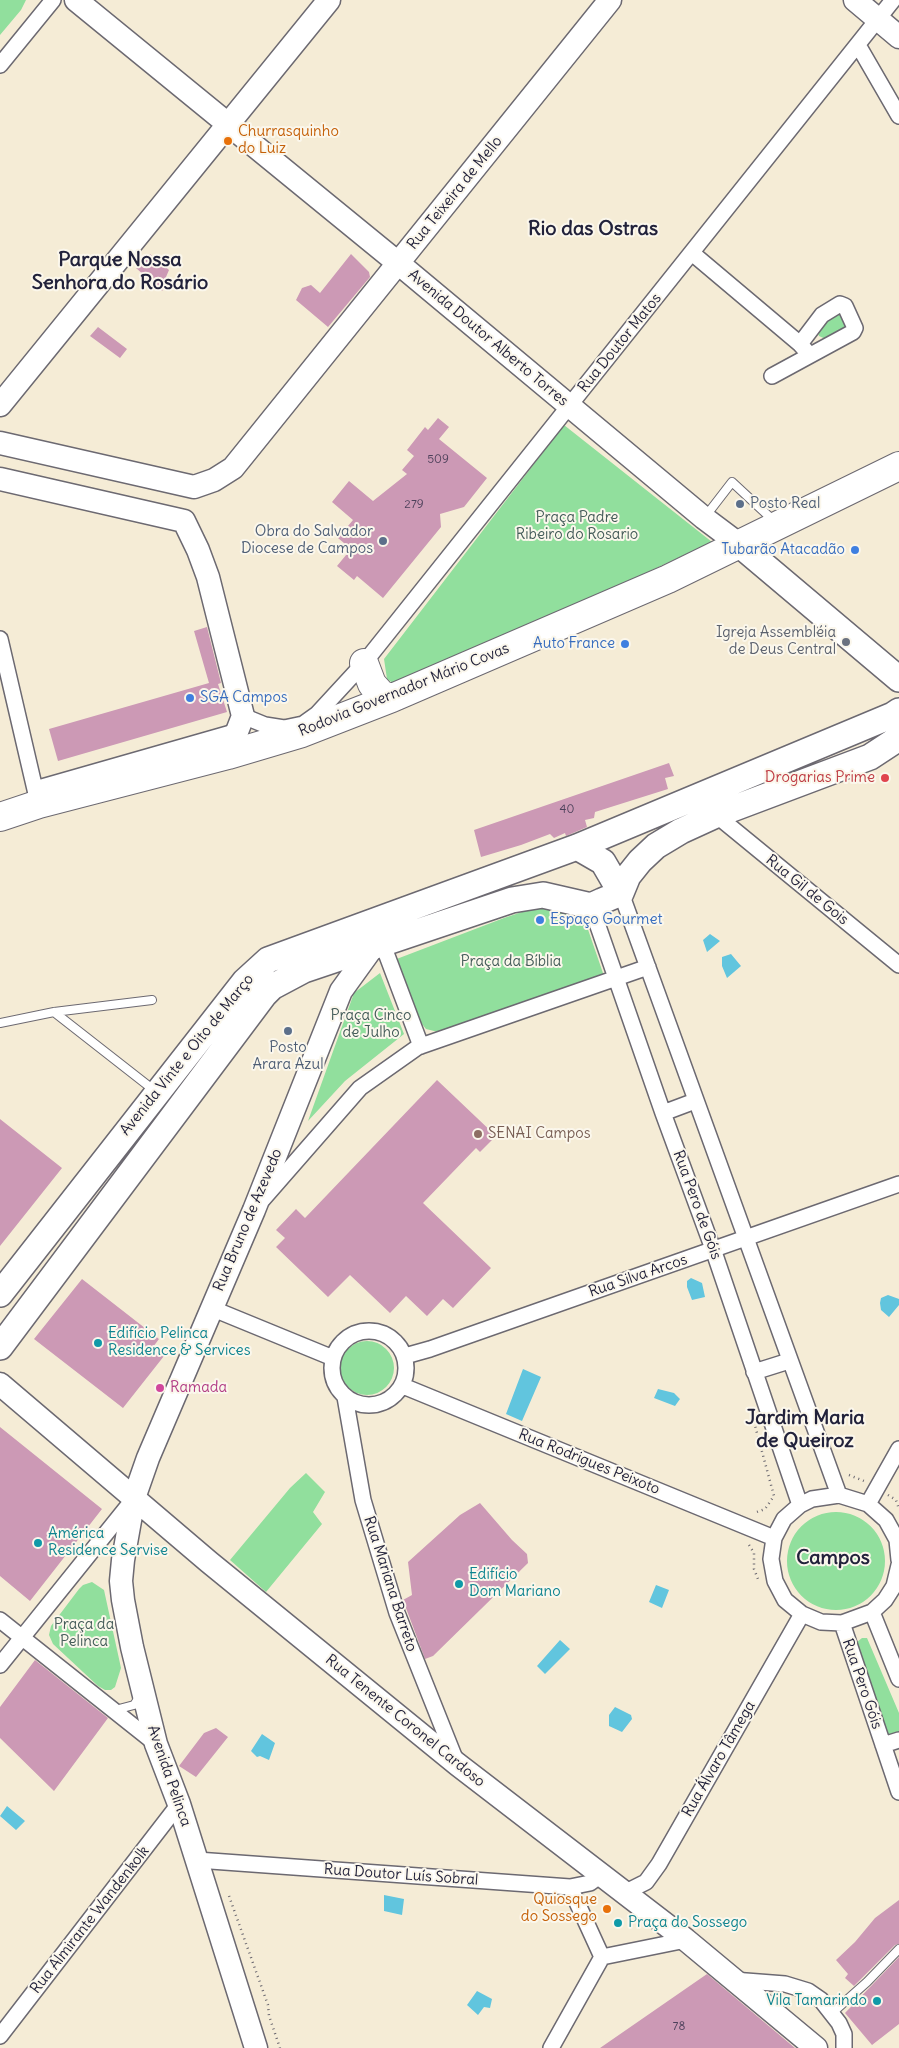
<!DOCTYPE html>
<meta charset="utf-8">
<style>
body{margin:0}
canvas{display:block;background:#f5ecd6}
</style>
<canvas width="899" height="2048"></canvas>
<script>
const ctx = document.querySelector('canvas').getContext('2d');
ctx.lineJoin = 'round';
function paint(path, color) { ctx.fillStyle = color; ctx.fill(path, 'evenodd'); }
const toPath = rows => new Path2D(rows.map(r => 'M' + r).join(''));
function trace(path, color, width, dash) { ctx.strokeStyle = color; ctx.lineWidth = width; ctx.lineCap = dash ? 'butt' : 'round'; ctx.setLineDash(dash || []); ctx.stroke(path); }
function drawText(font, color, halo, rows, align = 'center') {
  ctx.font = font + ' Delius,sans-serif'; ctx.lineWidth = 4; ctx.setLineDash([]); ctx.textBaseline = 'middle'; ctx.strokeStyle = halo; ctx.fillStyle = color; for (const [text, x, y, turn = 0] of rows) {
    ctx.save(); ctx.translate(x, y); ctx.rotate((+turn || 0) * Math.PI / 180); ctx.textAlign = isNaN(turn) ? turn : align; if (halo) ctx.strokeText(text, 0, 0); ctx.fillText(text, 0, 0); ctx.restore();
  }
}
paint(toPath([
 [0,0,26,0,21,10,0,35],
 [842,307,854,331,832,342,819,336,816,328],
 [564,425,712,542,400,688,387,679,384,659],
 [537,907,562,907,583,915,604,976,438,1032,426,1029,418,1019,394,960,504,918],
 [380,973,404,1034,345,1081,308,1121,354,993],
 '340 1368a27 27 0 1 1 54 0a27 27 0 1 1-54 0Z',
 [306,1473,325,1492,313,1512,322,1524,266,1592,230,1560,290,1488],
 '787 1561a49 49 0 1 1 98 0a49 49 0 1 1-98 0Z',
 [92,1582,104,1590,121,1668,115,1687,111,1690,105,1690,98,1686,53,1644,49,1635,51,1626,79,1589,83,1585],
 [862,1638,867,1638,899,1713,899,1737,887,1737,856,1645,857,1642]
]), '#91df9d');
paint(toPath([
 [710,934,720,941,707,952,703,940],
 [731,954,741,966,727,978,722,966,722,957],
 [691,1278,702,1283,705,1297,692,1300,687,1287,687,1281],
 [888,1295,899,1299,899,1305,889,1317,881,1310,880,1303,881,1298],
 [523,1369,541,1377,522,1421,506,1414],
 [658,1389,674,1393,680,1399,675,1406,654,1398],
 [656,1585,669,1590,662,1608,649,1602],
 [560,1640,570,1649,545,1674,537,1666],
 [615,1707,631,1715,632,1719,622,1732,609,1726,609,1715],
 [262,1734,275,1743,269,1760,260,1756,257,1757,251,1751],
 [7,1806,25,1821,16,1830,0,1816],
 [384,1895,404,1899,402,1915,384,1911],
 [477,1991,492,1999,490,2008,484,2007,478,2015,467,2005]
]), '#61c5de');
paint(toPath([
 [150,254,169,270,166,277,170,281,162,291,136,268],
 [351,254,369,272,370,277,328,327,296,300,302,288,311,285,320,293],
 [98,327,127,349,120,358,90,336],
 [438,418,449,427,439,439,487,478,464,507,440,514,441,527,383,598,357,576,354,580,337,566,351,549,338,538,353,520,332,502,349,481,373,501,407,474,402,470,414,456,407,450,425,427,428,430],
 [207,627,221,683,218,684,227,712,58,761,49,729,209,683,194,631],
 [669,763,674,776,665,778,668,789,595,812,594,818,585,820,587,827,566,836,565,833,554,838,550,834,521,845,481,857,474,830],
 [437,1080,496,1136,480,1152,476,1148,423,1203,491,1268,453,1308,443,1299,427,1316,406,1296,390,1313,350,1275,328,1297,276,1247,285,1238,276,1230,296,1209,305,1218],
 [0,1119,62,1168,0,1246],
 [82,1279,159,1339,153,1347,164,1356,123,1408,34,1339],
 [0,1427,102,1509,30,1601,0,1576],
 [480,1503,512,1540,527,1554,528,1563,433,1656,425,1659,403,1600,412,1595,408,1562,460,1515],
 [35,1660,108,1718,54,1791,0,1738,0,1707],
 [216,1728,228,1737,196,1777,179,1766,204,1733],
 [899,1900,899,1944,895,1945,854,1986,845,1978,848,1974,836,1960,855,1942,875,1918],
 [899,1957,899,2024,872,2045,845,2013],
 [707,1974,795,2048,600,2048]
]), '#cc99b5');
const lane = toPath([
 [705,517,732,482,774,521],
 [54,1012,155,1091],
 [0,1023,54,1012,152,1000],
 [115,1710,134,1705,140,1696],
 [831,2014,867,1982,899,1949]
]);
const street = toPath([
 [858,45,899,116],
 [0,65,53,0],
 [692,253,800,344,807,352],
 [772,376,853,332,855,328,845,306,840,304,822,315,800,344],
 [0,639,37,798],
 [243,716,265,725,284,728,303,724,317,714,364,663,893,0],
 [35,789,238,731],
 [716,815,899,965],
 [621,893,839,1495],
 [591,906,663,1113,713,1249,800,1505],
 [383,945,421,1046],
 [663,1113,695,1101],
 [263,1199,360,1088,418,1047,648,967],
 [211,1308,333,1358],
 '332 1368a37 37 0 1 1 74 0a37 37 0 1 1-74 0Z',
 [405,1356,430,1349,899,1184],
 [754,1372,789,1361],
 [403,1386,774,1538],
 [345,1397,363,1500,397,1613,456,1761],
 [868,1504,899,1449],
 [899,1560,897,1540,886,1520,868,1504,839,1495,812,1499,800,1505,784,1519,774,1538,771,1559,775,1581,785,1600,802,1614,821,1622,842,1623,872,1612,885,1600,894,1586,899,1565],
 [872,1612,899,1679],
 [0,1620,156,1744],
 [842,1623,899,1792],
 [0,1665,132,1501],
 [883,1745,899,1740],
 [197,1860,570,1887,590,1883,601,1875],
 [570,1887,602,1957],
 [624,1893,646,1882,659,1864,802,1614],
 [733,1980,785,1984,808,1991,821,2000,839,2023,844,2034,844,2048],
 [0,2036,179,1804],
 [551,2048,602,1957,686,1940]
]);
const secondary = toPath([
 [76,0,398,263,704,518,740,545],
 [855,0,899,37],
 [0,405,329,0],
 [0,443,194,487],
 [0,479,184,521],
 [194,487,214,480,233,468,610,0],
 [184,521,198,550,208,577,243,716,228,755],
 [0,1384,209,1562,457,1764,686,1940,816,2048],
 [256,2048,179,1804,156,1744,132,1647,123,1600,121,1581,123,1560,134,1498,148,1458,254,1210,341,991,372,948]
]);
const primary = toPath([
 [740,545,899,679],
 [577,847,603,862,621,893],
 [0,1294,245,981,268,960,577,847,893,715,899,711],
 [0,1347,264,995,272,987,304,970,512,900,543,895,591,906,602,901,621,893,628,876,640,861,656,846,681,831,716,815,870,757,899,738]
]);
const highway = toPath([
 [364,663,372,684,382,695,392,698],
 [0,817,39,804,228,755,302,733,392,698,668,579,899,466]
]);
trace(lane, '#6c6971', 10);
trace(street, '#6c6971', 18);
trace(secondary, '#6c6971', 25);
trace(primary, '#6c6971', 28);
trace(highway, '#6c6971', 30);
trace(toPath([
 [754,1422,774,1496,765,1509,754,1513],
 [849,1475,864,1481],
 [888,1495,896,1500,899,1509],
 [749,1545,754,1553,754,1569,758,1579],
 [229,1896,268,2005,269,2016,280,2048]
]), '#6c6971', 2.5, [1, 4]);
trace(lane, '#fff', 8);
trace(street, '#fff', 15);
trace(secondary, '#fff', 22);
trace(primary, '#fff', 25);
trace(highway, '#fff', 28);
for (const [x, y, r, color] of [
 [228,141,5,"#e8710a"],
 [740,504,5,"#5c6f8a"],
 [383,541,5,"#5c6f8a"],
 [855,550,5,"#3f7fe0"],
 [846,642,5,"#6b7280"],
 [625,644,5,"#3f7fe0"],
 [190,698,5,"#3f7fe0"],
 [885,778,5,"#e0444e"],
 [540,920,5,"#3f7fe0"],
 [288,1031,5,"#5c6f8a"],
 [478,1134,5,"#8d6e63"],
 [98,1343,5,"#0f9aa8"],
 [160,1388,5,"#d1479c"],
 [38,1543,5,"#0f9aa8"],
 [459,1584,5,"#0f9aa8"],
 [607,1909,5,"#e8710a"],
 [618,1923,5,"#0f9aa8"],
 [877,2001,5,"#0f9aa8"]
]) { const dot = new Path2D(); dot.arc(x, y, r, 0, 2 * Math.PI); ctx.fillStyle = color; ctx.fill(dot); trace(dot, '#fbf7ec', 2); }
drawText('12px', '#4c405a', null, [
 ["509",438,460],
 ["279",414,505],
 ["40",567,810],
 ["78",679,2027]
]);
drawText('15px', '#c56008', '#fbf7ec', [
 ["Churrasquinho",238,132],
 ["do Luiz",238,149],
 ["Quiosque",597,1900,"right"],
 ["do Sossego",597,1917,"right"]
], 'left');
drawText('15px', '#22223b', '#fbf7ec', [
 ["Rua Teixeira de Mello",455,193,-51],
 ["Avenida Doutor Alberto Torres",488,338,40],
 ["Rua Doutor Matos",620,343,-51],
 ["Rodovia Governador Mário Covas",404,690,-22],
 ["Rua Gil de Gois",807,890,39],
 ["Avenida Vinte e Oito de Março",187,1055,-51],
 ["Rua Pero de Góis",697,1205,70],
 ["Rua Bruno de Azevedo",248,1220,-67],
 ["Rua Silva Arcos",638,1276,-19],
 ["Rua Rodrigues Peixoto",589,1462,22],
 ["Rua Mariana Barreto",390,1584,72],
 ["Rua Pero Góis",862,1684,71],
 ["Rua Tenente Coronel Cardoso",405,1721,39],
 ["Rua Álvaro Tâmega",719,1759,-60],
 ["Avenida Pelinca",169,1776,71],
 ["Rua Doutor Luís Sobral",401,1875,4],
 ["Rua Almirante Wandenkolk",90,1920,-52]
]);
drawText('15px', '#4e5e75', '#fbf7ec', [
 ["Posto Real",750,504],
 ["Obra do Salvador",373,532,"right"],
 ["Diocese de Campos",373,549,"right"],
 ["Posto",288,1048,"center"],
 ["Arara Azul",288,1065,"center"]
], 'left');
drawText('15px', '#435b58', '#fbf7ec', [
 ["Praça Padre",577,518],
 ["Ribeiro do Rosario",577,535],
 ["Praça da Bíblia",511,962],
 ["Praça Cinco",371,1016],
 ["de Julho",371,1033],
 ["Praça da",84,1625],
 ["Pelinca",84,1642]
]);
drawText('15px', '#366cbe', '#fbf7ec', [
 ["Tubarão Atacadão",845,550],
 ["Auto France",615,644],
 ["SGA Campos",200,698,"left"],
 ["Espaço Gourmet",550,920,"left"]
], 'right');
drawText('15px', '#5b616d', '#fbf7ec', [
 ["Igreja Assembléia",836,633],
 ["de Deus Central",836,650]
], 'right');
drawText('15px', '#be3a42', '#fbf7ec', [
 ["Drogarias Prime",875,778]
], 'right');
drawText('15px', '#785e54', '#fbf7ec', [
 ["SENAI Campos",488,1134]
], 'left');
drawText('15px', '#0d838f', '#fbf7ec', [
 ["Edifício Pelinca",108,1334],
 ["Residence & Services",108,1351],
 ["América",48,1534],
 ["Residence Servise",48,1551],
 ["Edifício",469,1575],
 ["Dom Mariano",469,1592],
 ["Praça do Sossego",628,1923],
 ["Vila Tamarindo",867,2001,"right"]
], 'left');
drawText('15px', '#b23c85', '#fbf7ec', [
 ["Ramada",170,1388]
], 'left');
drawText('bold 20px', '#22223b', '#fbf7ec', [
 ["Rio das Ostras",593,229],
 ["Parque Nossa",120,260],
 ["Senhora do Rosário",120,283],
 ["Jardim Maria",805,1418],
 ["de Queiroz",805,1441],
 ["Campos",833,1558]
]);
</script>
